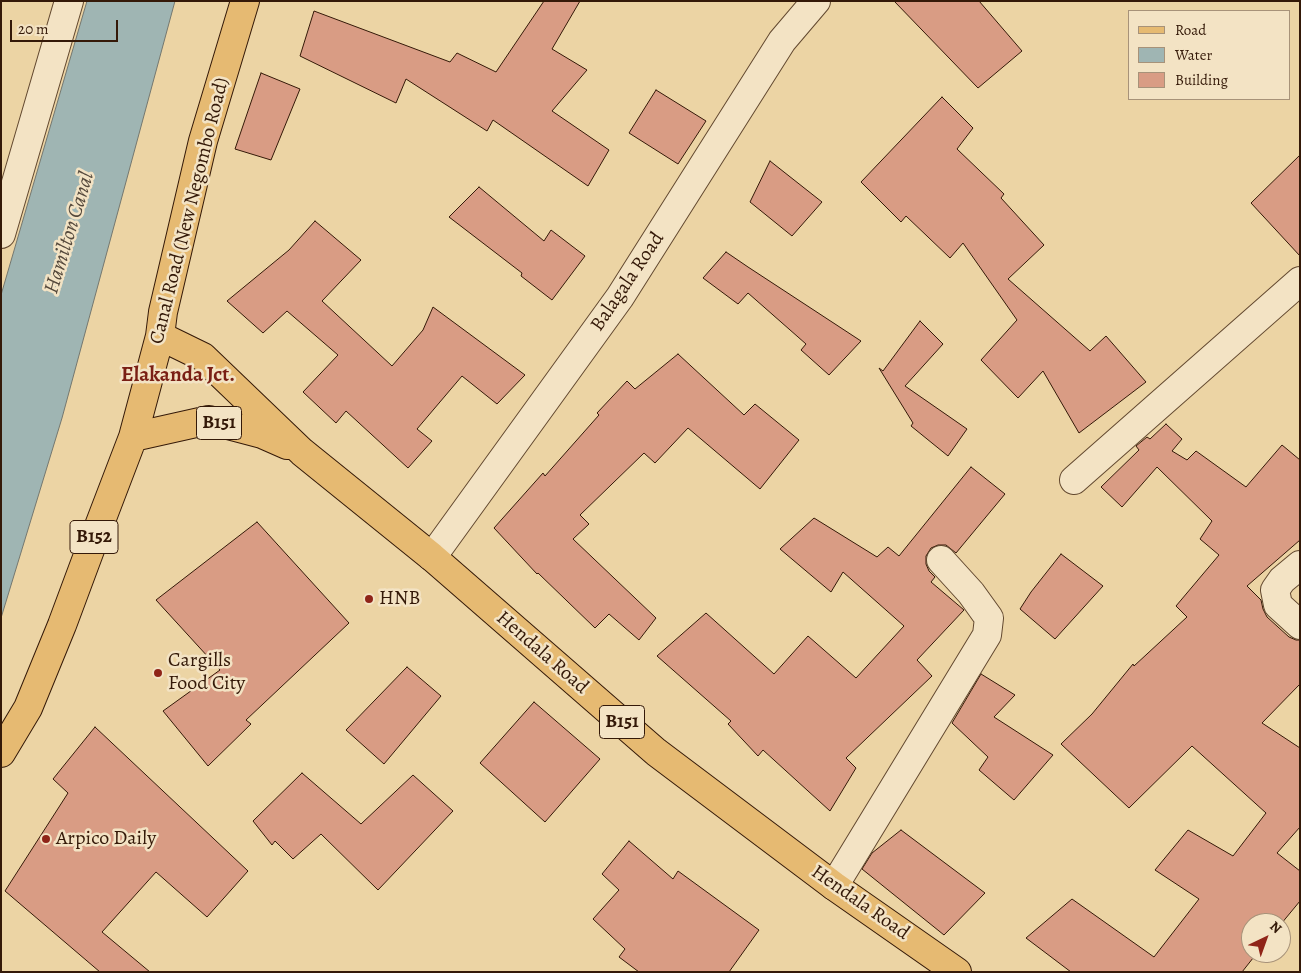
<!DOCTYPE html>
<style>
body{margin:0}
#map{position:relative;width:1301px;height:973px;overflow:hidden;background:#ecd4a4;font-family:Alegreya,serif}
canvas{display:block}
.frame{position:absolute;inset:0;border:2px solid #341908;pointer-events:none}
.legend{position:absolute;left:1128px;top:10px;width:162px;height:90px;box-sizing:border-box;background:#f3e3c4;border:1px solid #a79279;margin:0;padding:6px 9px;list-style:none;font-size:15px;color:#341908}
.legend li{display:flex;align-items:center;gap:10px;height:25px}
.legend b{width:25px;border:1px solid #a79279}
.north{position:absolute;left:1241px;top:913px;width:50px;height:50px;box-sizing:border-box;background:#f3e3c4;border:1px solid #a79279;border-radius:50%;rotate:42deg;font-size:14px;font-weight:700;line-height:20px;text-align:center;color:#341908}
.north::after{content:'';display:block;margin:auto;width:18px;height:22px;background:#8f2418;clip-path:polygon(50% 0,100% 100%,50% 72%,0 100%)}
.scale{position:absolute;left:10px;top:20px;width:108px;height:22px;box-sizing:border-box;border:2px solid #341908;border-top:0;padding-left:6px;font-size:15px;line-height:18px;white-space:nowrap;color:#341908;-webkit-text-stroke:4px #f3e3c4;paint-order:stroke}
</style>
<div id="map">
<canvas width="1301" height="973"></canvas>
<div class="frame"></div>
<ul class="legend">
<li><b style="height:6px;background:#e6ba72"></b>Road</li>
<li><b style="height:14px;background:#9fb5b3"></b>Water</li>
<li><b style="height:14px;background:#d99c84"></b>Building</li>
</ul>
<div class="north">N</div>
<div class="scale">20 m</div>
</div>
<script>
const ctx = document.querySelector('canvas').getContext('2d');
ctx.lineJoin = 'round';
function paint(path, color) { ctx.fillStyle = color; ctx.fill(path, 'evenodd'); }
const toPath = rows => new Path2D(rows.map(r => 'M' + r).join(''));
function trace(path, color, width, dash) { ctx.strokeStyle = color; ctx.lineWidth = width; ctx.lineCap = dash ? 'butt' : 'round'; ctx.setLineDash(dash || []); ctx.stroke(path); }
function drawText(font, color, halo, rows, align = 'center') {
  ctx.font = font + ' Alegreya,serif'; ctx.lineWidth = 5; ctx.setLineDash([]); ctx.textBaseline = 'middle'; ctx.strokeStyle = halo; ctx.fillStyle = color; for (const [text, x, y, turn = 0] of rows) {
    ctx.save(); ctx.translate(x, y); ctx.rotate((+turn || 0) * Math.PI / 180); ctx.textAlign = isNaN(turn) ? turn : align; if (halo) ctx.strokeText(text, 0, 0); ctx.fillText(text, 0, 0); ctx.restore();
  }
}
const water = toPath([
 [87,1,175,1,62,418,1,618,1,295,87,1]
]);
paint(water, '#9fb5b3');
trace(water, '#74776f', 1);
const building = toPath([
 [544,1,580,1,552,49,587,70,552,111,609,150,588,186,493,120,487,131,406,79,396,103,300,56,314,11,450,62,457,53,496,72,544,1],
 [894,1,979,1,1022,51,978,88,894,1],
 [261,73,300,89,271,160,235,149,261,73],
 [656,90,706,121,678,164,629,133,656,90],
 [942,97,973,128,957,149,1004,194,1001,198,1044,245,1008,279,1090,351,1106,336,1146,382,1079,433,1043,371,1018,398,981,360,1017,320,963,243,950,258,906,216,901,222,861,182,942,97],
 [1300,155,1300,256,1251,203,1300,155],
 [770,161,822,202,792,236,750,202,770,161],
 [479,187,544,241,551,230,585,256,552,300,521,276,522,273,449,217,479,187],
 [315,221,361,260,322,301,392,366,423,330,433,307,525,375,497,404,462,376,417,429,432,441,408,468,346,411,336,423,303,392,338,355,287,311,263,333,227,301,289,250,315,221],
 [726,252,748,267,861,341,829,375,801,350,806,344,748,293,738,304,703,278,726,252],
 [920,321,943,344,905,386,967,429,948,456,911,426,913,423,879,368,883,371,920,321],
 [678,354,744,415,755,404,799,440,760,489,688,428,655,463,644,453,580,515,589,524,573,539,656,618,639,640,609,614,595,628,538,573,537,574,494,528,543,473,545,476,599,415,597,413,627,381,635,389,678,354],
 [1166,424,1182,439,1172,451,1187,460,1196,451,1246,487,1282,445,1300,460,1300,540,1247,586,1261,600,1263,609,1267,617,1289,637,1296,640,1300,640,1300,684,1262,723,1300,748,1300,827,1277,853,1300,871,1300,901,1281,924,1251,923,1251,953,1257,953,1242,972,1071,972,1026,938,1072,899,1154,957,1199,899,1155,870,1188,830,1233,856,1266,813,1192,746,1129,808,1061,744,1092,714,1133,664,1134,666,1187,617,1176,606,1219,555,1200,539,1212,521,1157,467,1122,507,1101,487,1139,450,1136,446,1147,437,1150,439,1166,424],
 [971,467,1005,494,956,553,946,545,938,545,931,548,926,556,926,564,929,571,935,577,931,582,964,610,917,660,932,676,846,758,856,768,830,811,763,750,758,756,728,724,731,721,657,656,706,613,774,674,808,636,856,678,904,626,843,572,831,592,780,549,814,518,877,557,888,547,899,556,971,467],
 [257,522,349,623,246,720,251,724,208,766,163,711,220,670,156,600,257,522],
 [1061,554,1103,586,1055,639,1020,609,1031,592,1061,554],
 [407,667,441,696,384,764,346,730,407,667],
 [981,674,1015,695,994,717,1053,755,1014,800,979,770,988,757,952,723,981,674],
 [534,702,600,759,545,822,480,763,534,702],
 [95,727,248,871,207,917,156,872,102,932,150,972,100,972,5,891,68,793,53,779,95,727],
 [302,773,361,824,413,775,453,811,378,890,321,834,293,859,275,841,272,845,253,821,302,773],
 [901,830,985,893,944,935,862,869,872,853,901,830],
 [629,841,673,879,678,871,759,930,729,972,639,972,619,957,625,949,593,919,619,890,602,874,629,841]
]);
paint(building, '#d99c84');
trace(building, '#341908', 1);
const minor = toPath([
 [1,234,69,1],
 [1074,480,1300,281],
 [432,557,620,297,782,41,816,1],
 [1300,565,1282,580,1275,590,1278,605,1300,625],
 [834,886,987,635,989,618,971,593,941,560]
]);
const primary = toPath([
 [160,336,203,357,302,452,432,557,656,752,834,886,957,972],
 [133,437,209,420,262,434,287,445],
 [1,753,28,708,62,625,94,539,133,437,160,336,163,312,203,141,245,1]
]);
trace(minor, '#62482f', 30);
trace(primary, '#341908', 30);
trace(minor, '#f3e3c4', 28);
trace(primary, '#e6ba72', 28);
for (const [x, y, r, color] of [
 [369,599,5,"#8f2418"],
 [158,673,5,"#8f2418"],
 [46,839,5,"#8f2418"]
]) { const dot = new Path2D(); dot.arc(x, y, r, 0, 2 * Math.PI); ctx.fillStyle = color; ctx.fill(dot); trace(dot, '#f3e3c4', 2); }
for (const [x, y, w] of [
 [219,423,45],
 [94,537,48],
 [622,722,45]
]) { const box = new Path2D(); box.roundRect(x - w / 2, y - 16.5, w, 33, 4); ctx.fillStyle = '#f3e3c4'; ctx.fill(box); trace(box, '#341908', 1); }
drawText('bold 19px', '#341908', null, [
 ["B151",219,423],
 ["B152",94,537],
 ["B151",622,722]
]);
drawText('20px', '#341908', '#f3e3c4', [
 ["Canal Road (New Negombo Road)",190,211,-76],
 ["Balagala Road",628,282,-56],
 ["Hendala Road",542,653,41],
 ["Hendala Road",860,903,35]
]);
drawText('20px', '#341908', '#f3e3c4', [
 ["HNB",379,599],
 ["Cargills",168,661],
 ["Food City",168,684],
 ["Arpico Daily",56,839]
], 'left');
drawText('italic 21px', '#54483b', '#f3e3c4', [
 ["Hamilton Canal",70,233,-73]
]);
drawText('bold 21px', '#7a1f14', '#f3e3c4', [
 ["Elakanda Jct.",178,376]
]);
</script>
